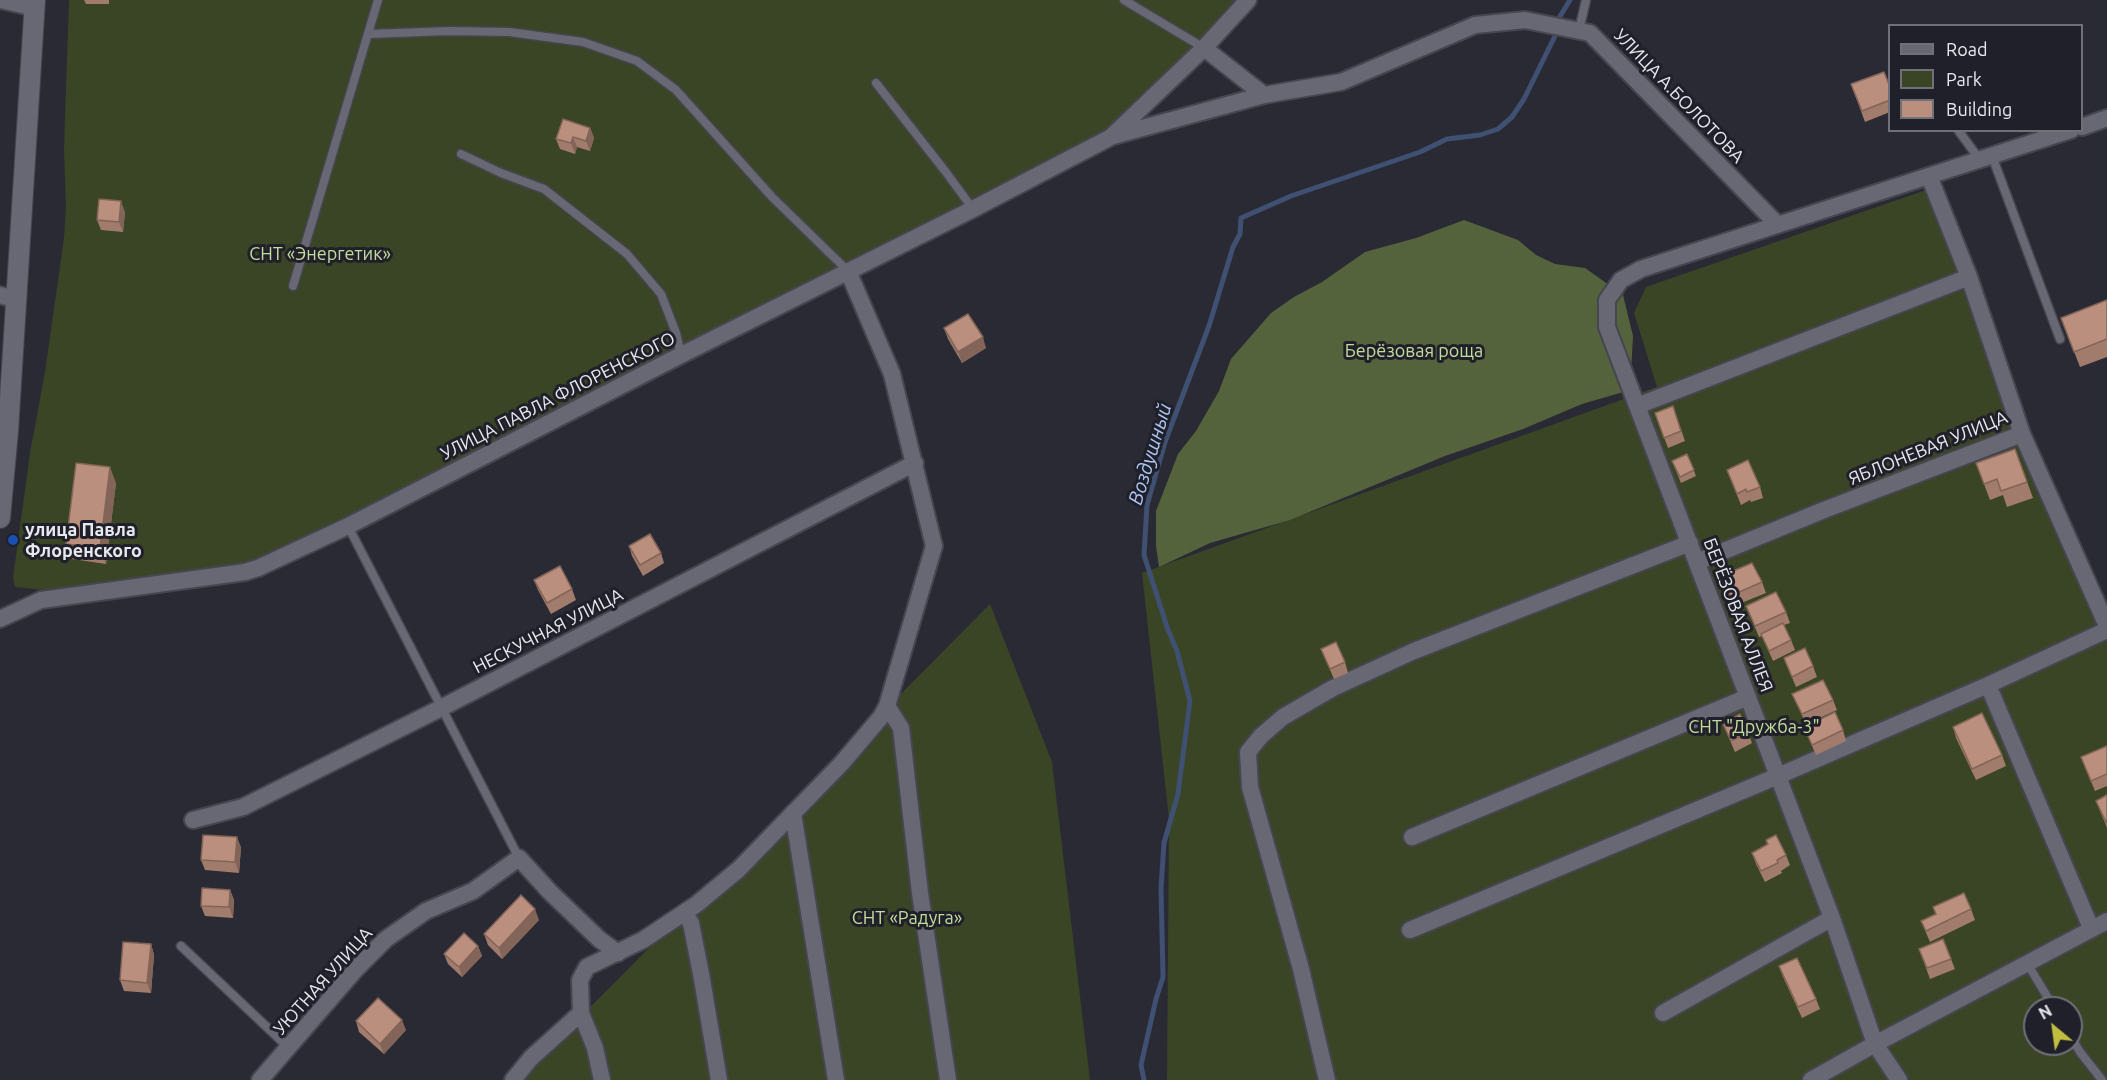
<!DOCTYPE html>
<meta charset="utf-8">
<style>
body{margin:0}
#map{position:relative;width:2107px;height:1080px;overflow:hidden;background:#2a2a34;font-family:Ubuntu,sans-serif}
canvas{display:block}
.legend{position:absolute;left:1888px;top:24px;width:195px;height:108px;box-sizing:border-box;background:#20202a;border:2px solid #707079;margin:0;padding:8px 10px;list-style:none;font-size:18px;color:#e8e8ef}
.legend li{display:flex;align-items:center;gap:12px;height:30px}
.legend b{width:30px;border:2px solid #707079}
.north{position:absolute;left:2023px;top:996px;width:60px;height:60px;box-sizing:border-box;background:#20202a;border:2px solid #707079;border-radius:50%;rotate:331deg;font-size:16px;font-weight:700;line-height:24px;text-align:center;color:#e8e8ef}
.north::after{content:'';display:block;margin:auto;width:21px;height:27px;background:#c2bd3f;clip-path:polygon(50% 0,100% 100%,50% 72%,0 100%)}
</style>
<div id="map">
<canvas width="2107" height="1080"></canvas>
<ul class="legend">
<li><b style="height:8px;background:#686874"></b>Road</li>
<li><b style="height:16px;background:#3a4526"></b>Park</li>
<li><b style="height:16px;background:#bb8f7d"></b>Building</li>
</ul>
<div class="north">N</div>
</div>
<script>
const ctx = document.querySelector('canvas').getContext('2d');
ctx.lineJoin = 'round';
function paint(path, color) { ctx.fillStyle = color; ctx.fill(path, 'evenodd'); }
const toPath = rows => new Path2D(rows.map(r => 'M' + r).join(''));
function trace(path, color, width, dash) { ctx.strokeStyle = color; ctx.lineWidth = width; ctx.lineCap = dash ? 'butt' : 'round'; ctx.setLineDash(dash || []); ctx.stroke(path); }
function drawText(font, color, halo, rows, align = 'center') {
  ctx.font = font + ' Ubuntu,sans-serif'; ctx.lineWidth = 6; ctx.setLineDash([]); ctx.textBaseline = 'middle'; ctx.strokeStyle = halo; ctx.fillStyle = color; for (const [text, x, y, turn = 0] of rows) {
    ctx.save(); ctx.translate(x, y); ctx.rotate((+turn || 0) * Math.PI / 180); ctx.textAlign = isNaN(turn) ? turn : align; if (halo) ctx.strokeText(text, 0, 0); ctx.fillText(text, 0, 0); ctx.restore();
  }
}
paint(toPath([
 [69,0,1250,0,1102,138,253,573,53,591,15,587,13,578,30,453,45,372,64,238,66,207,64,149],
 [1929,189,2107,626,2107,1080,1167,1080,1169,819,1142,573,1657,387,1634,313,1646,287],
 [2035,1008,2071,1008,2071,1044,2035,1044],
 [990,604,1052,762,1090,1080,518,1080]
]), '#3a4526');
paint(toPath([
 [1464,220,1518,240,1536,255,1555,264,1585,268,1623,295,1633,336,1630,390,1582,404,1523,429,1445,456,1290,520,1210,543,1159,567,1156,546,1156,511,1178,454,1196,431,1219,391,1231,359,1271,313,1294,297,1322,282,1365,252,1416,238]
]), '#55633d');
trace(toPath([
 [1559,18,1570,0],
 [1144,1080,1141,1065,1156,999,1163,977,1161,888,1164,843,1178,794,1190,701,1177,651,1167,627,1144,555,1147,505,1165,442,1209,326,1233,247,1240,234,1241,218,1291,196,1420,152,1447,139,1480,135,1498,129,1512,117,1524,99,1555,36]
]), '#3f5072', 5);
const service = toPath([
 [1124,0,1204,48],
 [1579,30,1586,0],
 [369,34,449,31,509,32,583,42,637,61,676,90,772,197,848,271],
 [876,83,945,171,973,209],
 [1958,130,1980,160],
 [461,154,501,173,544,189,627,254,661,294,676,333,681,355],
 [1992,156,2060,339],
 [293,286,378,0],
 [348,526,519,858],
 [181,946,289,1048],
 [2027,963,2054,1008],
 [2071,1037,2080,1052,2102,1080]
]);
const minor = toPath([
 [1,0,35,8],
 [1204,48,1264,95],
 [2082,127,2107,118],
 [2071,130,1641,269,1621,280,1607,300,1607,327,1832,918,1875,1044,2107,921],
 [1113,136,1264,95,1341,82,1475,25,1525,20,1590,33,1777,224],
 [0,295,17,300],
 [1637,406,1969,277],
 [2022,434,2107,626],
 [1697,562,1824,510,2022,434,1969,277,1929,176],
 [0,619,41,600,245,572,258,568,348,526,681,355,973,209,1111,137,1204,48,1248,0],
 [1988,685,2091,928],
 [887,706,901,728,920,893,948,1080],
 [793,813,836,1080],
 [193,820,243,807,441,708,915,463],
 [1412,837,1748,697],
 [684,913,691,923,702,979,719,1080],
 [1410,930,1778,776,1988,685,2107,630],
 [581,1013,595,1048,602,1080],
 [1663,1013,1832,918],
 [260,1080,356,969,386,939,426,911,473,891,519,858,550,892,599,939,618,953],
 [513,1080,531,1058,581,1013,580,980,587,967,643,940,697,904,739,869,842,763,881,717,887,706,934,546,892,374,848,271],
 [1327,1080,1301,969,1250,787,1248,752,1261,736,1283,717,1333,688,1414,651,1690,543],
 [1811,1080,1875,1044,1899,1080]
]);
const tertiary = toPath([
 [0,518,8,431,35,0]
]);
trace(service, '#45464f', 11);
trace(minor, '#45464f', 20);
trace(tertiary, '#45464f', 22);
trace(service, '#686874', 8);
trace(minor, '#686874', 16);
trace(tertiary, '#686874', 20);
paint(toPath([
 [84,0,109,0,109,4,86,4],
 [1851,84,1890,87,1890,112,1865,122],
 [590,128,594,138,590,151,577,147,575,154,560,149,556,139],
 [125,212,123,232,101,230,97,220],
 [2107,300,2107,357,2080,367,2061,318],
 [944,328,986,348,962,363,948,339],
 [1673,406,1685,441,1668,448,1655,413],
 [2015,449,2033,498,2007,507,2003,495,1990,500,1976,463],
 [1687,454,1696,476,1681,483,1672,461],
 [1727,470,1760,487,1763,498,1751,502,1750,500,1741,505],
 [116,483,106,564,72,559,66,544],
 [629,546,661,553,664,563,643,576,632,556],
 [1721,576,1762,582,1766,593,1734,606],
 [534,580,572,589,576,600,551,614,538,590],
 [1746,606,1786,612,1790,623,1784,625,1791,640,1795,650,1773,661,1762,636,1759,637],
 [1321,649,1345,662,1348,673,1334,679],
 [1784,658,1813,666,1817,677,1796,687],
 [1792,694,1833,700,1837,710,1806,724],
 [1723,724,1748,732,1752,743,1735,752],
 [1804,727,1843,730,1846,741,1816,755],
 [1953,727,2002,755,2006,766,1976,780,1956,738],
 [2107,746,2107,786,2095,791,2081,757],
 [2107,795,2107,828,2096,801],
 [1766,840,1786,855,1790,865,1781,871,1782,873,1765,882,1756,864,1752,853,1767,845],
 [241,847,239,873,205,870,201,860],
 [230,890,234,900,233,918,205,916,201,906],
 [1933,907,1971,909,1975,920,1930,942,1921,921,1936,914],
 [539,920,502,959,488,945,484,934],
 [1943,939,1955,969,1930,979,1919,949],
 [151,944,154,955,151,993,124,991,120,980],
 [478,946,482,956,462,977,448,964,444,954],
 [1779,966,1816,999,1820,1009,1802,1018,1783,977],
 [356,1021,406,1030,384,1054,359,1032]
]), '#a17b6c');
paint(toPath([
 [590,128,594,138,590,151,586,141],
 [573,137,577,147,575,154,571,143],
 [121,201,125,212,123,232,119,222],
 [983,337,986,348,962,363,958,352],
 [110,467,116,483,106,564,100,548],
 [237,837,241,847,239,873,235,862],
 [230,890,234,900,233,918,229,907],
 [535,909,539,920,502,959,499,948],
 [151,944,154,955,151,993,147,983],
 [478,946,482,956,462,977,459,967],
 [402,1020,406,1030,384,1054,380,1044]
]), '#836458');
const building = toPath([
 [1884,72,1890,87,1890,100,1862,111,1851,84,1884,72],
 [563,119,590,128,586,141,573,137,571,143,556,139,563,119],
 [99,199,121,201,119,222,97,220,99,199],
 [2107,300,2107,339,2074,352,2061,318,2107,300],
 [968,314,983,337,958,352,944,328,968,314],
 [1673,406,1681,431,1664,438,1655,413,1673,406],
 [2015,449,2027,482,2001,491,1997,479,1984,484,1976,463,2015,449],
 [1687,454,1694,470,1680,477,1672,461,1687,454],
 [1748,460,1760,487,1747,492,1746,489,1737,494,1727,470,1748,460],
 [76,463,110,467,100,548,66,544,76,463],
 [650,534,661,553,640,565,629,546,650,534],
 [1752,563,1762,582,1730,596,1721,576,1752,563],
 [560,566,572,589,547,603,534,580,560,566],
 [1776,592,1786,612,1755,626,1746,606,1776,592],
 [1783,623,1791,640,1769,651,1761,634,1783,623],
 [1336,642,1345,662,1330,669,1321,649,1336,642],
 [1805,648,1813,666,1792,677,1784,658,1805,648],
 [1823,680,1833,700,1802,714,1792,694,1823,680],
 [1835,712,1843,730,1812,745,1804,727,1835,712],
 [1982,713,2002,755,1972,769,1953,727,1982,713],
 [1740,714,1748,732,1731,741,1723,724,1740,714],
 [2107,746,2107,774,2091,781,2081,757,2107,746],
 [2107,795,2107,824,2096,801,2107,795],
 [203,835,237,837,235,862,201,860,203,835],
 [1776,835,1786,855,1777,860,1778,863,1761,871,1752,853,1768,844,1766,840,1776,835],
 [202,888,230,890,229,907,201,906,202,888],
 [1964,893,1971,909,1926,931,1921,921,1936,914,1933,907,1964,893],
 [521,895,535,909,499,948,484,934,521,895],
 [464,933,478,946,459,967,444,954,464,933],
 [1943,939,1951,959,1927,968,1919,949,1943,939],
 [123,942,151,944,147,983,120,980,123,942],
 [1797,958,1816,999,1798,1007,1779,966,1797,958],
 [378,998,402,1020,380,1044,356,1021,378,998]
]);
paint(building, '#bb8f7d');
trace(building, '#836458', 1.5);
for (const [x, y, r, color] of [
 [13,540,6,"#1a4fb4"]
]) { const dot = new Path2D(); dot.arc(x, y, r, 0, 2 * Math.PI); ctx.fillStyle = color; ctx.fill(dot); trace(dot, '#20202a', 2); }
drawText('18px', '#e8e8ef', '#20202a', [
 ["УЛИЦА А.БОЛОТОВА",1679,96,46],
 ["УЛИЦА ПАВЛА ФЛОРЕНСКОГО",558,396,-27],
 ["ЯБЛОНЕВАЯ УЛИЦА",1928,448,-22],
 ["БЕРЁЗОВАЯ АЛЛЕЯ",1738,615,69],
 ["НЕСКУЧНАЯ УЛИЦА",548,631,-27],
 ["УЮТНАЯ УЛИЦА",323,981,-48]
]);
drawText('18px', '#c4dc9b', '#20202a', [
 ["СНТ «Энергетик»",320,254],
 ["Берёзовая роща",1414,351],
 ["СНТ \"Дружба-3\"",1754,727],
 ["СНТ «Радуга»",907,918]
]);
drawText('bold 18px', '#e8e8ef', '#20202a', [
 ["улица Павла",25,530],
 ["Флоренского",25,551]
], 'left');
drawText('italic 20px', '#adc6f5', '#20202a', [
 ["Воздушный",1150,454,-73]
]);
</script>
